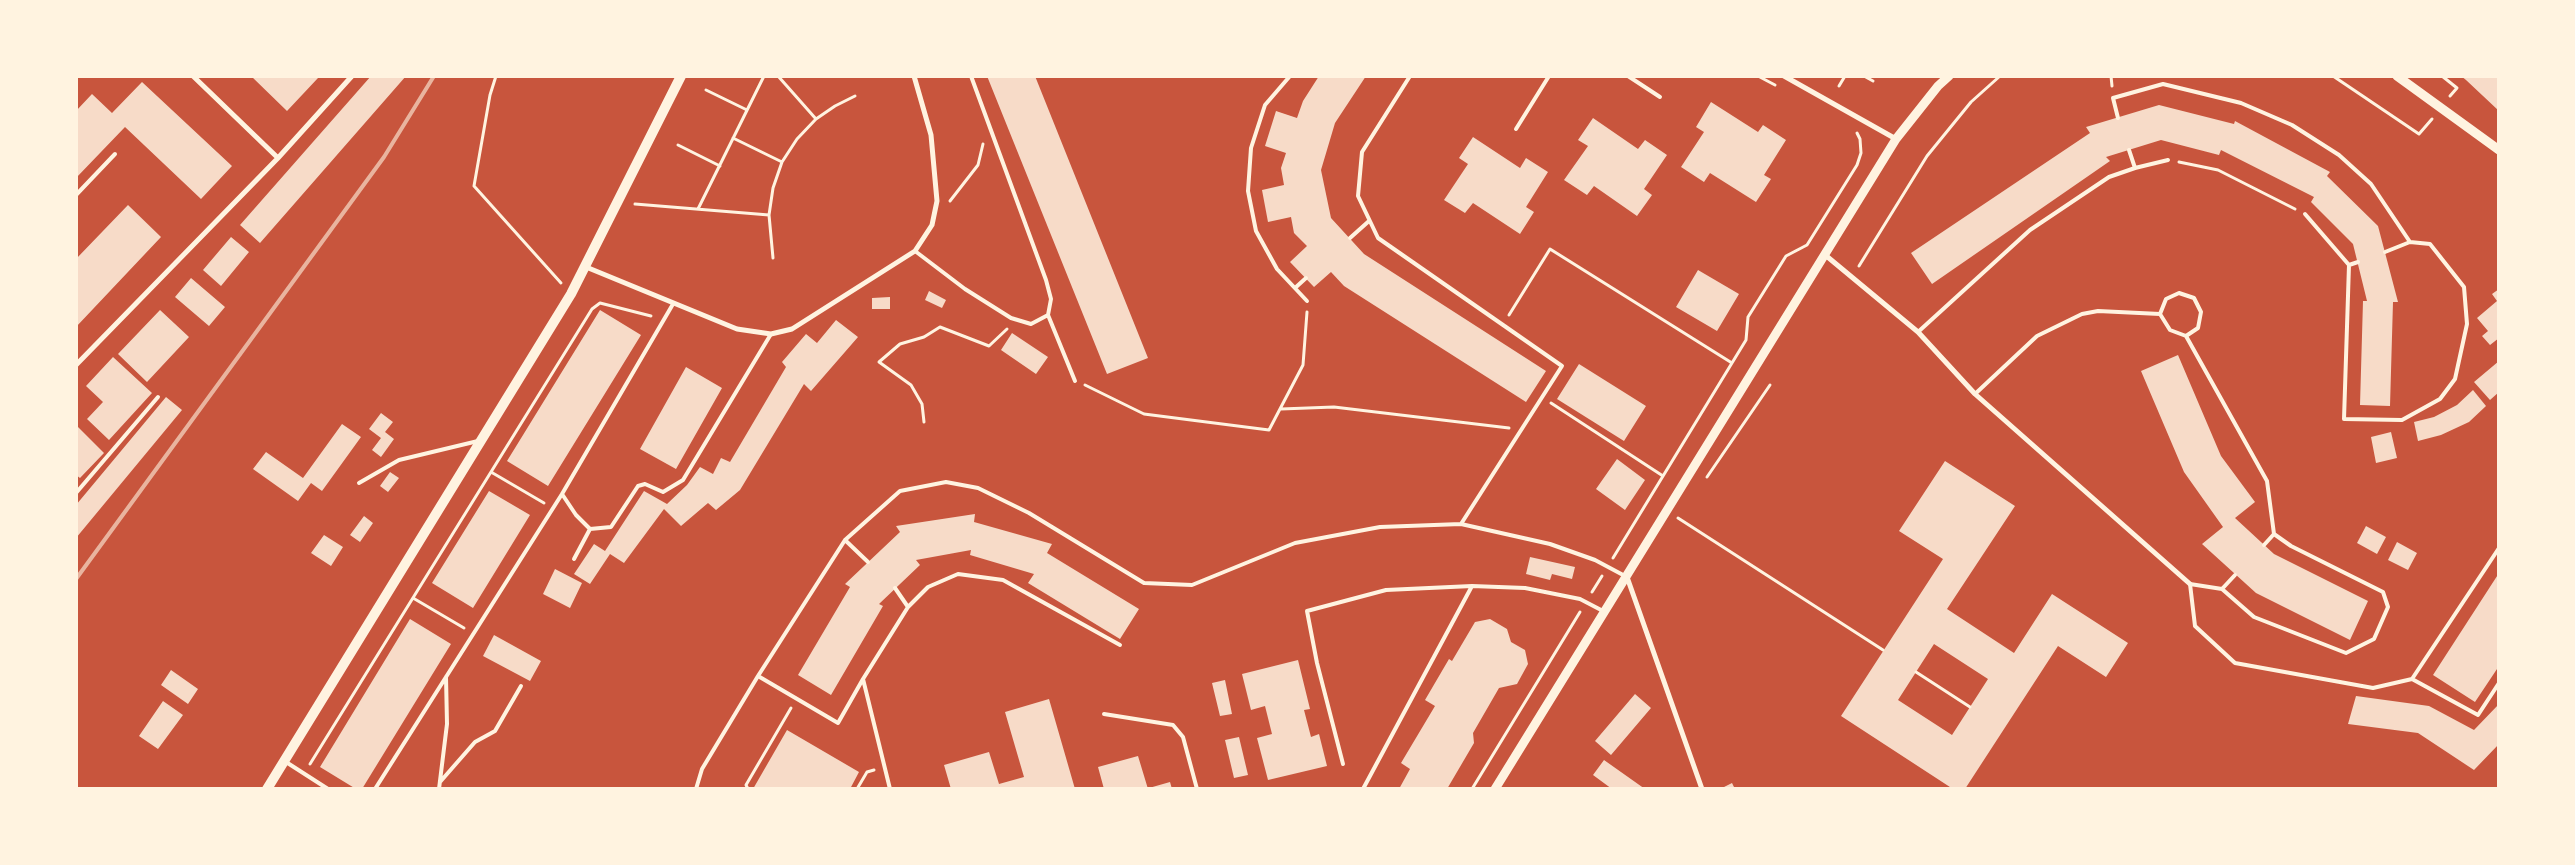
<!DOCTYPE html>
<style>
body{margin:0}
#map{position:relative;width:2575px;height:865px;overflow:hidden;background:#c8553d;font-family:Georgia,serif}
canvas{display:block}
.frame{position:absolute;inset:0;border:78px solid #fff3e0;pointer-events:none}
</style>
<div id="map">
<canvas width="2575" height="865"></canvas>
<div class="frame"></div>
</div>
<script>
const ctx = document.querySelector('canvas').getContext('2d');
ctx.lineJoin = 'round';
function paint(path, color) { ctx.fillStyle = color; ctx.fill(path, 'evenodd'); }
const toPath = rows => new Path2D(rows.map(r => 'M' + r).join(''));
function trace(path, color, width, dash) { ctx.strokeStyle = color; ctx.lineWidth = width; ctx.lineCap = dash ? 'butt' : 'round'; ctx.setLineDash(dash || []); ctx.stroke(path); }
paint(toPath([
 [251,76,316,76,318,78,287,111],
 [371,76,406,76,260,243,240,225],
 [987,76,1035,76,1148,358,1107,374],
 [1319,76,1366,76,1335,123,1321,170,1331,218,1364,254,1546,371,1526,402,1344,286,1331,272,1314,287,1290,262,1307,246,1294,233,1291,217,1268,222,1262,190,1284,185,1281,168,1286,153,1265,146,1276,111,1297,118,1303,101],
 [2461,76,2499,76,2499,111,2466,80],
 [142,82,232,166,201,199,125,127,76,178,76,111,92,94,112,113],
 [1711,102,1758,132,1763,125,1786,140,1764,175,1771,179,1756,202,1710,173,1704,182,1681,167,1704,132,1696,127],
 [2159,105,2234,124,2235,121,2330,172,2327,176,2378,226,2398,302,2393,302,2390,406,2360,405,2363,301,2367,301,2353,244,2311,202,2314,197,2221,150,2219,155,2161,140,2106,157,2110,161,1932,284,1911,253,2090,133,2086,127],
 [1593,118,1638,149,1645,140,1667,155,1644,189,1652,195,1637,216,1594,186,1587,195,1564,180,1588,146,1578,140],
 [1473,137,1520,168,1526,158,1548,172,1526,207,1534,212,1520,234,1473,203,1465,213,1444,200,1468,164,1459,158],
 [128,205,161,237,76,327,76,259],
 [231,237,249,252,221,286,203,270],
 [1698,270,1739,294,1717,331,1676,307],
 [191,278,225,307,209,326,175,297],
 [2499,289,2499,338,2490,345,2482,336,2488,331,2477,318,2497,301,2492,294],
 [929,291,946,300,942,308,925,300],
 [890,297,890,309,872,309,872,298],
 [160,310,189,337,147,382,118,354],
 [600,310,641,335,548,486,507,461],
 [836,320,858,337,811,391,804,384,740,490,716,510,708,503,681,526,664,509,624,563,610,554,590,584,574,574,594,544,605,551,644,491,667,504,687,485,700,467,713,474,721,458,730,462,786,367,782,362,806,334,817,343],
 [1012,333,1048,357,1036,374,1001,350],
 [2178,355,2221,456,2255,502,2235,518,2274,554,2368,601,2350,640,2256,593,2202,544,2223,527,2184,472,2141,371],
 [113,357,152,393,109,440,87,419,103,402,86,386],
 [2499,361,2499,392,2490,400,2474,382],
 [1579,364,1646,406,1624,441,1557,399],
 [686,367,722,388,676,469,640,449],
 [2473,390,2486,406,2469,422,2441,435,2418,441,2414,422,2434,417,2457,405],
 [166,397,182,410,76,538,76,505],
 [381,413,393,422,385,432,394,439,381,457,372,450,381,438,369,429],
 [342,424,361,437,322,491,311,483,298,501,253,469,266,452,303,478],
 [76,425,104,453,80,478,76,475],
 [2391,432,2397,458,2376,463,2371,437],
 [1617,459,1645,480,1625,510,1596,489],
 [1945,461,2015,506,1947,609,2014,653,2052,594,2128,643,2106,677,2058,646,1965,789,1953,789,1841,716,1943,559,1899,531],
 [1934,644,1988,679,1952,735,1898,700],
 [390,472,399,478,388,492,380,486],
 [489,491,530,515,473,608,432,583],
 [975,514,974,522,1052,544,1047,553,1139,609,1120,639,1028,583,1034,574,970,555,971,550,916,560,920,565,879,604,883,606,831,695,798,675,850,587,845,584,900,532,896,526],
 [364,516,373,523,360,542,350,535],
 [2366,526,2386,537,2377,554,2357,543],
 [324,535,343,547,331,566,311,553],
 [2397,542,2417,553,2408,570,2388,560],
 [1530,557,1575,567,1572,579,1552,574,1550,580,1526,574],
 [555,569,582,583,570,608,543,594],
 [2499,573,2499,666,2475,702,2433,675],
 [410,619,451,644,362,789,356,789,320,767],
 [1490,619,1507,629,1511,642,1525,650,1528,664,1517,684,1499,688,1473,733,1474,743,1447,789,1399,789,1410,769,1401,763,1435,706,1425,700,1449,659,1452,661,1475,622],
 [494,635,541,661,530,681,483,656],
 [1298,660,1310,709,1304,710,1311,737,1319,734,1327,766,1268,780,1257,738,1272,734,1265,706,1251,710,1242,674],
 [171,670,198,689,188,704,161,685],
 [1225,680,1232,714,1220,716,1212,683],
 [1635,694,1651,708,1611,755,1595,741],
 [2356,696,2429,706,2474,730,2499,704,2499,744,2474,770,2418,733,2348,724],
 [1049,699,1075,789,951,789,944,765,989,752,999,784,1024,777,1005,712],
 [163,701,183,715,158,749,139,736],
 [787,730,859,772,850,789,753,789],
 [1239,737,1248,775,1234,778,1225,740],
 [1138,756,1148,789,1104,789,1098,767],
 [1604,760,1645,789,1612,789,1593,775],
 [1170,782,1172,789,1149,789,1149,788],
 [1732,783,1735,789,1720,789]
]), '#f7dbc8');
trace(toPath([
 [496,76,490,95,474,186,561,283],
 [778,76,816,119],
 [1758,76,1775,85],
 [1864,76,1873,81],
 [2111,76,2112,86],
 [2333,76,2419,134,2432,119],
 [2442,76,2457,88,2450,96],
 [1839,86,1845,76],
 [706,90,747,110],
 [733,138,782,162],
 [678,145,720,166],
 [2179,162,2218,170,2295,209],
 [950,201,978,165,983,144],
 [635,204,769,215],
 [698,209,764,76],
 [773,258,769,215,773,188,782,162,797,139,816,119,835,106,855,96],
 [1859,266,1927,156,1971,102,2000,76],
 [1509,315,1550,249,1732,363],
 [1085,385,1144,414,1269,430,1303,365,1307,312],
 [1551,403,1663,476],
 [1281,409,1334,407,1509,428],
 [924,422,922,404,911,385,879,362,900,344,924,337,940,327,989,346,1007,329],
 [491,472,544,503],
 [1707,477,1770,385],
 [1678,518,1883,650],
 [1613,558,1746,340,1748,317,1786,256,1807,245,1857,165,1861,153,1860,139,1857,133],
 [1592,592,1602,576],
 [413,598,464,628],
 [1916,672,1970,707],
 [310,764,592,309,600,303,651,316],
 [748,789,746,785,791,708],
 [857,789,867,772,874,770],
 [1472,789,1580,612]
]), '#fff3e0', 3);
trace(toPath([
 [1290,76,1265,105,1251,148,1248,191,1256,231,1277,269,1307,301],
 [1410,76,1362,152,1358,196,1378,238,1562,366,1461,524],
 [1628,76,1660,97],
 [2118,118,2113,98,2163,84,2241,103,2292,125,2339,155,2371,184,2410,242,2430,244,2464,287,2467,324,2455,379,2440,399,2402,420,2344,419,2349,265,2305,214],
 [1516,129,1549,76],
 [2135,168,2168,160],
 [76,195,115,154],
 [1350,238,1369,221],
 [915,251,965,289,1011,318,1031,324,1048,315,1051,299,1046,280,971,76],
 [2385,252,2410,242],
 [2349,265,2358,262],
 [1295,288,1306,278],
 [1048,315,1075,381],
 [1918,332,2030,230,2109,177,2135,168,2129,150],
 [2186,336,2170,330,2160,314,2166,299,2179,293,2194,298,2201,312,2198,328,2186,336,2267,481,2274,534,2291,546,2383,592,2388,607,2374,639,2346,653,2254,617,2222,589,2190,584,2195,626,2235,663,2373,688,2412,679,2499,548],
 [1975,394,2037,336,2082,314,2098,311,2160,314],
 [359,483,399,460,478,441],
 [76,493,158,397],
 [562,494,576,515,590,529,611,527,638,486,645,484,663,492,683,480,771,334],
 [845,540,868,562],
 [2264,545,2274,534],
 [574,559,590,529],
 [895,588,908,607],
 [2222,589,2235,575],
 [758,676,838,723,863,679],
 [2412,679,2478,715,2499,683],
 [1104,714,1173,725,1183,737,1197,789],
 [286,762,328,789],
 [1343,764,1317,663,1307,611,1386,590,1472,586,1525,588,1580,599,1603,611],
 [440,782,475,742,495,731,521,686],
 [375,789,562,494,673,304],
 [439,789,447,724,446,677],
 [696,789,702,769,758,676,845,540,900,491,946,482,978,488,1029,513,1144,583,1192,585,1295,543,1380,527,1461,524,1550,544,1595,560,1625,576],
 [890,789,863,679,908,607,928,587,958,574,1003,580,1120,645],
 [1363,789,1472,586]
]), '#fff3e0', 4);
trace(toPath([
 [193,76,278,158],
 [1784,76,1896,139],
 [1824,254,1918,332,1975,394,2190,584],
 [586,267,737,329,771,334,792,329,915,251,932,225,937,201,931,135,914,76],
 [76,365,278,158,352,76],
 [1627,577,1702,789]
]), '#fff3e0', 5);
trace(toPath([
 [2397,76,2499,150],
 [1495,789,1896,139,1938,86,1949,76]
]), '#fff3e0', 9);
trace(toPath([
 [267,789,571,294,681,76]
]), '#fff3e0', 10);
trace(toPath([
 [76,579,384,157,434,76]
]), '#e9b49f', 4);
</script>
